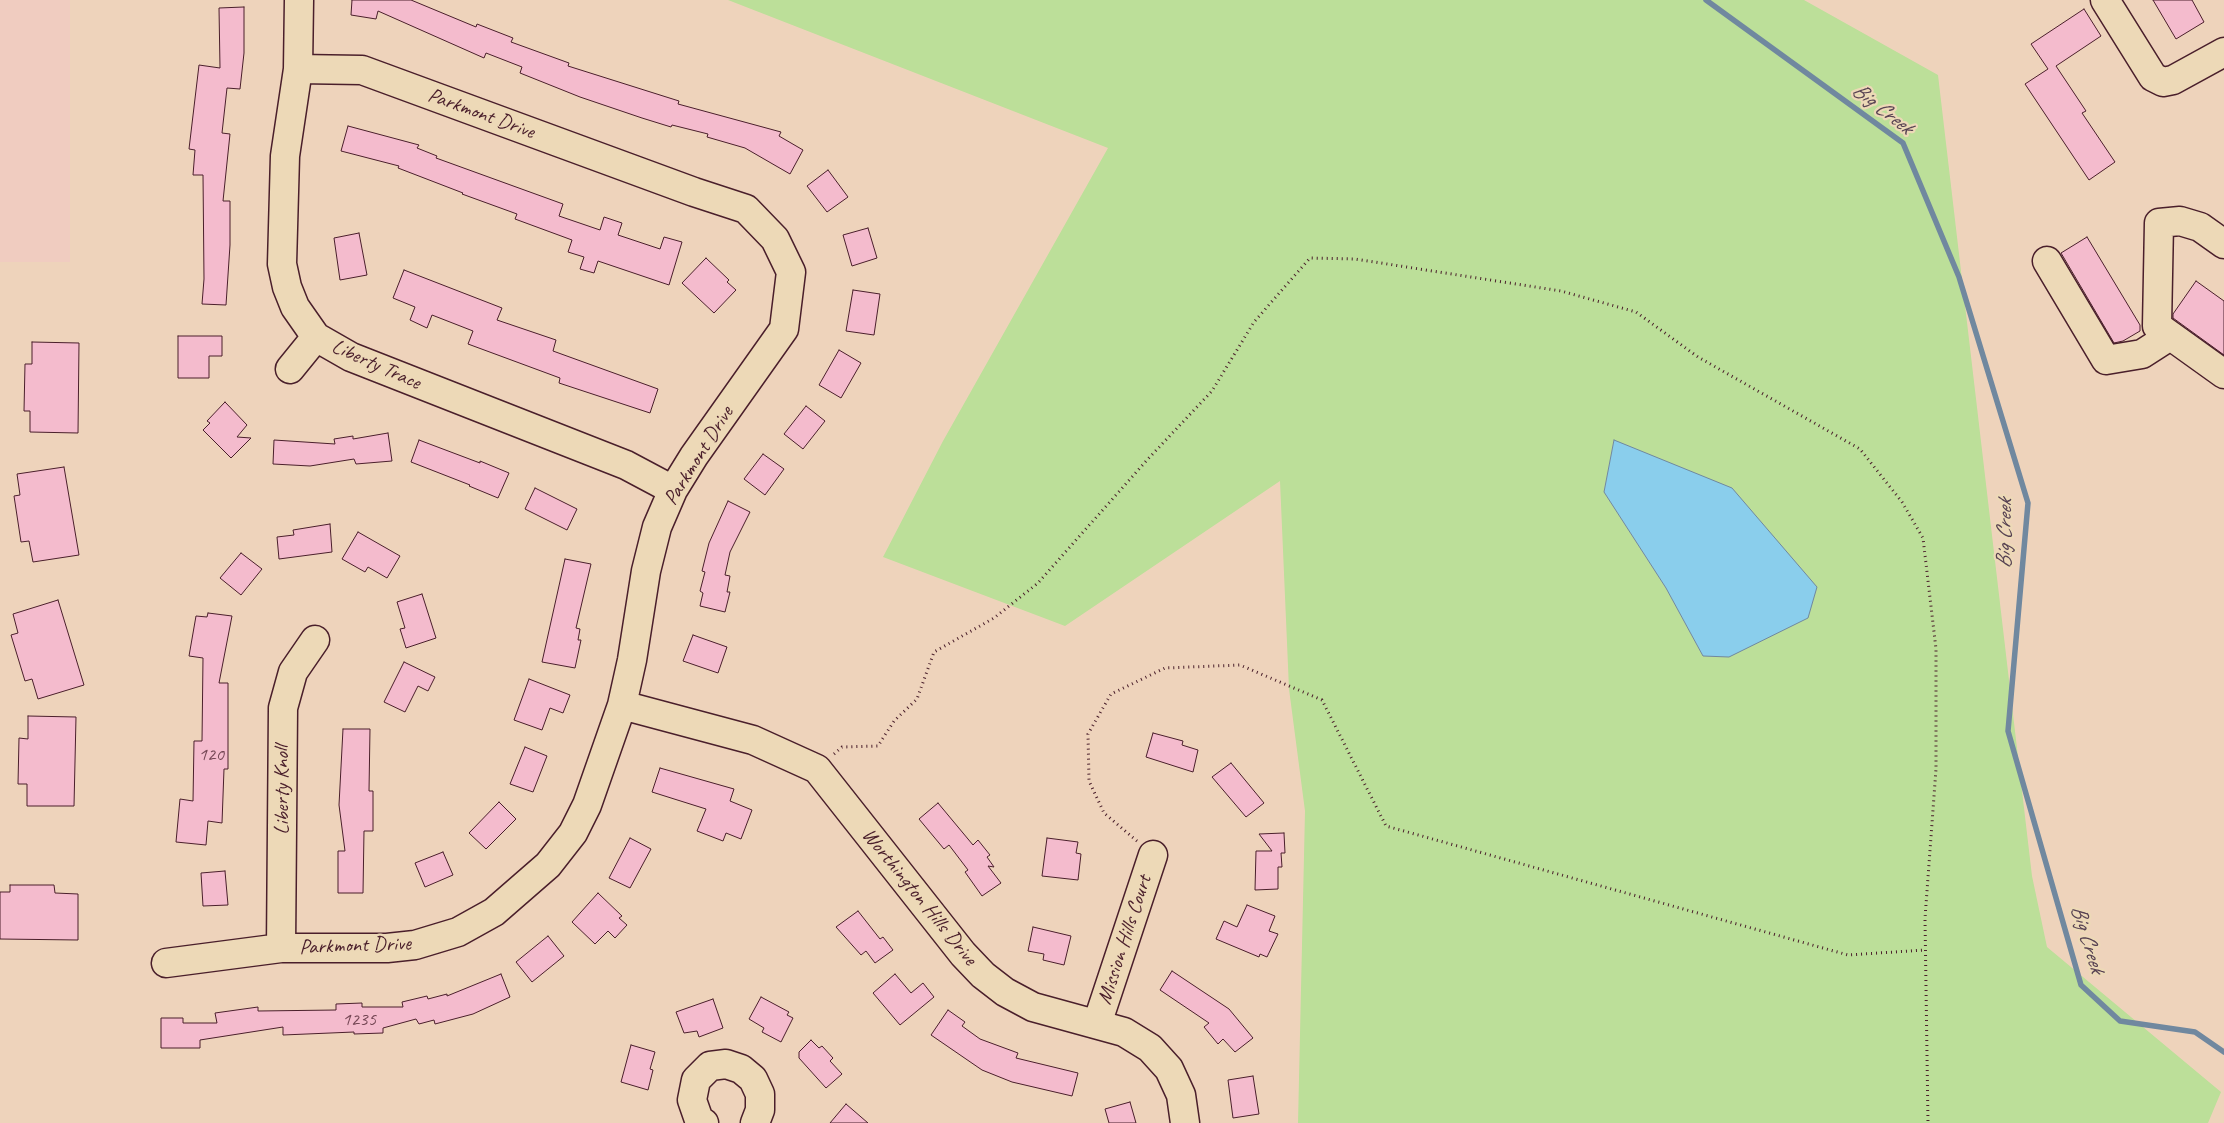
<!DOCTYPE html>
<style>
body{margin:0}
canvas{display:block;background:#eed3bb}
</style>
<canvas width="2224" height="1123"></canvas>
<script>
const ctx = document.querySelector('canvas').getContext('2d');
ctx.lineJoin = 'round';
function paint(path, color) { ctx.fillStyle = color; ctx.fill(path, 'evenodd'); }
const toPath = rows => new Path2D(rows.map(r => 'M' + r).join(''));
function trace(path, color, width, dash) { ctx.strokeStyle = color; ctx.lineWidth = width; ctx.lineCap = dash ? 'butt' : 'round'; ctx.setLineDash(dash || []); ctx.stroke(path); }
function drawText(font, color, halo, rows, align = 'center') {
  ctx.font = font + ' Caveat,sans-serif'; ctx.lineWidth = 4.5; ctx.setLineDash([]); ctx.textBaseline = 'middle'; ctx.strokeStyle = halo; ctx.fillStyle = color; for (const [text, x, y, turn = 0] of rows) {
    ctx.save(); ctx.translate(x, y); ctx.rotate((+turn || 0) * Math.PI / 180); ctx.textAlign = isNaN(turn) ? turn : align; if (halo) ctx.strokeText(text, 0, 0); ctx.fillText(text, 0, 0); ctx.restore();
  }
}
paint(toPath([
 [0,0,70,0,70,262,0,262]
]), '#f0ccc0');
paint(toPath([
 [728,0,1804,0,1938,75,2032,876,2047,947,2221,1092,2208,1123,1298,1123,1305,811,1289,689,1280,481,1065,626,883,557,943,441,1108,148],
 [1614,440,1703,656,1666,588,1604,492]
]), '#bcdf99');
const water = toPath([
 [1614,440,1732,488,1817,587,1808,618,1729,657,1703,656,1666,588,1604,492,1614,440]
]);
paint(water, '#8aceec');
trace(water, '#70889f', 1);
trace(toPath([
 [1706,0,1903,143,1959,277,2028,503,2008,731,2081,985,2120,1021,2195,1032,2224,1052]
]), '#70889f', 5.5);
const building = toPath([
 [352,0,411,0,476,27,477,24,513,38,511,42,569,63,568,66,679,101,678,104,781,132,779,136,803,150,790,174,745,148,707,137,708,134,672,125,671,127,642,118,580,97,520,73,522,67,486,53,484,58,378,11,376,19,351,15,352,0],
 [2153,0,2192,0,2204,22,2176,39,2153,0],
 [244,7,244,53,240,89,227,88,222,133,230,134,223,201,230,201,230,245,226,305,202,304,204,279,203,175,193,175,195,150,189,149,199,65,220,68,219,8,244,7],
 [2084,9,2101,36,2056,66,2086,111,2082,113,2115,162,2089,180,2025,84,2048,69,2031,44,2084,9],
 [348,126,419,145,417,148,437,156,436,158,563,204,559,216,600,230,604,217,622,223,618,235,660,249,664,237,682,242,669,285,598,261,594,273,580,269,584,257,568,252,572,240,515,219,517,214,462,194,463,193,398,168,399,166,341,151,348,126],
 [828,170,848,197,827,212,807,186,828,170],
 [868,228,877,258,852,266,843,235,868,228],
 [359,233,367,275,340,280,334,238,359,233],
 [2087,237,2140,325,2140,331,2123,341,2114,343,2061,253,2087,237],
 [706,258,729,280,727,282,736,290,714,313,682,283,706,258],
 [404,270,502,308,497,320,556,340,553,351,658,389,650,413,559,383,560,378,468,344,473,331,432,315,427,328,410,320,415,307,393,298,404,270],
 [2196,281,2224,301,2224,355,2173,318,2173,314,2196,281],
 [853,290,880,294,874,335,846,331,853,290],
 [178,336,222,336,222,356,209,356,209,378,178,378,178,336],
 [32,342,79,343,78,433,30,432,30,411,24,411,25,364,32,364,32,342],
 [839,350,861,363,841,398,819,385,839,350],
 [225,402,247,425,237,437,251,438,231,458,203,430,210,423,207,421,225,402],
 [806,406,825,421,803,449,784,434,806,406],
 [388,433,392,461,356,464,354,459,310,466,273,464,274,440,335,444,334,439,353,436,353,439,388,433],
 [419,440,480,463,480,461,509,473,498,498,469,486,470,485,411,462,419,440],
 [763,454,784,469,765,495,744,479,763,454],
 [64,467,79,555,33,562,29,541,21,542,14,496,20,495,17,474,64,467],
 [535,488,577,509,567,530,525,509,535,488],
 [728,501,750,512,730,552,725,575,730,576,727,592,730,592,725,612,700,606,703,593,700,591,705,572,702,571,709,543,728,501],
 [330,524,332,552,279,559,277,537,294,535,293,530,330,524],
 [358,532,400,556,387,578,368,567,365,572,342,559,358,532],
 [241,553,262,569,241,595,220,578,241,553],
 [565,559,591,564,576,628,580,629,578,640,581,640,575,668,542,662,565,559],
 [422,594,436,638,406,648,400,629,405,628,397,602,422,594],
 [58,600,84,685,38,699,32,679,25,681,11,635,18,633,13,614,58,600],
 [208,613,232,616,219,683,228,683,228,769,224,769,222,823,208,821,206,845,176,842,180,799,193,801,194,741,202,741,203,658,189,656,196,616,207,617,208,613],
 [693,635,727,647,718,673,683,661,693,635],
 [404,662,435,677,428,691,418,686,405,712,384,702,404,662],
 [529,679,570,695,563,713,550,708,542,730,514,720,529,679],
 [28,716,76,717,74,806,27,806,27,784,18,784,19,738,28,739,28,716],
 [343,729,370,729,369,791,373,791,373,831,364,831,363,893,338,893,338,851,345,851,339,805,343,729],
 [1153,733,1183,741,1182,745,1198,750,1193,772,1146,757,1153,733],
 [525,747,547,756,533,792,510,784,525,747],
 [1231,763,1264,803,1246,817,1212,777,1231,763],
 [660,768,734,789,730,801,752,810,741,839,726,833,723,841,697,831,706,809,652,792,660,768],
 [499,802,516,819,486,849,469,833,499,802],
 [938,803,973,845,978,840,990,855,987,857,994,867,988,866,1001,883,982,896,965,872,968,870,949,845,944,849,919,819,938,803],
 [1284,833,1285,853,1281,853,1282,867,1278,867,1278,889,1255,890,1256,851,1272,851,1259,834,1284,833],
 [630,838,651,849,630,888,609,878,630,838],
 [1047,838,1078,842,1076,853,1081,854,1078,880,1042,876,1047,838],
 [443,852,453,875,425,887,415,863,443,852],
 [225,871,228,905,203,906,201,873,225,871],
 [10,885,54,885,55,893,78,894,78,940,0,939,0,892,10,892,10,885],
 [598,893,622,916,619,918,627,925,615,938,608,931,595,944,572,922,598,893],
 [1247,905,1275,916,1269,931,1278,934,1267,957,1260,954,1259,957,1216,939,1224,921,1237,927,1247,905],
 [858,911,880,939,883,937,893,950,875,963,866,951,861,955,836,927,858,911],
 [1033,927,1071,936,1064,965,1043,960,1044,954,1028,951,1033,927],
 [548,936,564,956,532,982,516,962,548,936],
 [1172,971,1229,1009,1253,1038,1235,1052,1223,1039,1218,1044,1204,1027,1209,1023,1160,990,1172,971],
 [501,974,510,997,473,1014,435,1024,434,1020,419,1024,416,1019,383,1028,383,1033,354,1034,354,1032,283,1035,283,1027,200,1040,200,1048,161,1048,161,1018,183,1018,183,1023,217,1023,215,1013,258,1007,258,1011,336,1010,336,1004,362,1003,362,1007,403,1007,402,1002,427,996,428,999,447,994,447,996,501,974],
 [895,974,911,993,923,983,934,997,900,1025,873,993,895,974],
 [761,997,789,1012,787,1015,793,1018,781,1042,762,1032,764,1028,749,1019,761,997],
 [713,999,723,1028,699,1037,697,1031,684,1033,676,1012,713,999],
 [948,1010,965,1022,962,1026,980,1039,1018,1053,1016,1058,1078,1073,1072,1096,1012,1082,982,1070,931,1035,948,1010],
 [811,1040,819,1048,822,1046,833,1058,830,1061,842,1074,826,1088,799,1058,799,1052,811,1040],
 [631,1045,655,1052,650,1069,653,1070,648,1090,621,1082,631,1045],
 [1253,1076,1259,1114,1233,1118,1228,1080,1253,1076],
 [1130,1102,1136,1123,1109,1123,1105,1109,1130,1102],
 [846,1104,868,1123,830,1123,846,1104]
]);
paint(building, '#f4bbcd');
trace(building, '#4a1f2b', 1);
const minor = toPath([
 [299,0,298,69,285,156,282,264,287,287,295,307,316,337,351,357,626,465,673,490],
 [2105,0,2153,77,2163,82,2173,80,2224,52],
 [2224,244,2200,227,2180,221,2159,223,2157,326,2224,374],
 [2047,261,2106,360,2142,354,2170,336],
 [290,369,316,337],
 [622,705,753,740,817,769,963,954,983,975,1005,992,1033,1007,1124,1032,1150,1048,1169,1069,1181,1095,1185,1123],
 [281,948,283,708,293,672,315,640],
 [166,963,281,948,387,948,415,945,458,932,494,912,548,865,573,833,587,805,622,705,632,660,646,571,657,527,673,490,694,456,784,329,791,272,775,239,746,209,694,192,362,70,298,69],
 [1097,1024,1153,855],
 [704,1123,699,1120,692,1100,696,1080,710,1066,726,1064,741,1069,753,1079,760,1094,760,1110,755,1123]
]);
trace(minor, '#4a1f2b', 31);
trace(toPath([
 [834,754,842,747,878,746,894,721,917,699,934,652,994,618,1038,583,1147,460,1212,391,1254,322,1310,258,1355,259,1561,291,1636,312,1698,357,1860,449,1902,502,1923,538,1936,649,1936,769,1925,918,1928,1123],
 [1137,841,1104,813,1089,781,1088,734,1111,694,1165,668,1240,665,1322,700,1386,826,1848,955,1925,950]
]), '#4a1f2b', 3, [1, 4]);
trace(minor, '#edd9b7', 28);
drawText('19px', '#744654', null, [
 ["120",211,755],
 ["1235",359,1020]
]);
drawText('21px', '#4a1f2b', '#edd9b7', [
 ["Parkmont Drive",481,114,20],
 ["Liberty Trace",376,365,24],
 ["Parkmont Drive",699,456,-58],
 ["Liberty Knoll",282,790,-90],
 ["Worthington Hills Drive",919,897,51],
 ["Mission Hills Court",1125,940,-72],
 ["Parkmont Drive",355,946,-2]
]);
drawText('italic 22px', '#574252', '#edd9b7', [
 ["Big Creek",1882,109,38],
 ["Big Creek",2005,534,-89],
 ["Big Creek",2087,939,73]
]);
</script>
